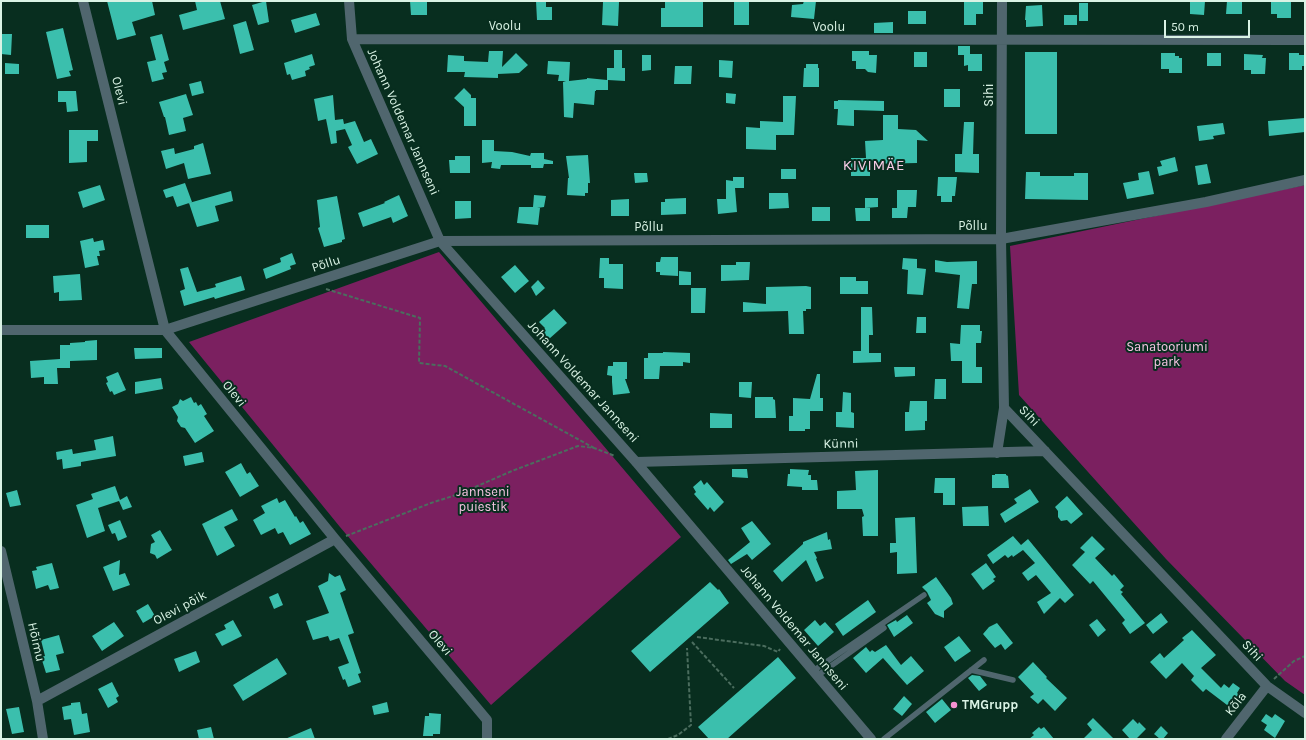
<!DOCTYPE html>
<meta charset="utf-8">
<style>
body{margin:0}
#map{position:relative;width:1306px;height:740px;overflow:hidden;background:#082e1f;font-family:Karla,sans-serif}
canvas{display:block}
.frame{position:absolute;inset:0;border:2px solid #daf3e5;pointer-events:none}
.scale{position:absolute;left:1164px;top:20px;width:86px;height:18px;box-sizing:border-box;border:2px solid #daf3e5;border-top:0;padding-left:5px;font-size:12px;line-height:14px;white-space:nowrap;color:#daf3e5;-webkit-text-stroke:3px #082e1f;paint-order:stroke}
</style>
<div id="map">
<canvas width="1306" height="740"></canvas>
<div class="frame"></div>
<div class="scale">50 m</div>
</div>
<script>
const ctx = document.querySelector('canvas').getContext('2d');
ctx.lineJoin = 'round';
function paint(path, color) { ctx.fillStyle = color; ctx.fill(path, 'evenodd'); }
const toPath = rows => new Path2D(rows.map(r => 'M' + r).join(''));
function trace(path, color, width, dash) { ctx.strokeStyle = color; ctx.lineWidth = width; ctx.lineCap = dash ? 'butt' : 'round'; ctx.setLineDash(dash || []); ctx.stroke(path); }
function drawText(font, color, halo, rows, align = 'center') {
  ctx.font = font + ' Karla,sans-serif'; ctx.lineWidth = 4; ctx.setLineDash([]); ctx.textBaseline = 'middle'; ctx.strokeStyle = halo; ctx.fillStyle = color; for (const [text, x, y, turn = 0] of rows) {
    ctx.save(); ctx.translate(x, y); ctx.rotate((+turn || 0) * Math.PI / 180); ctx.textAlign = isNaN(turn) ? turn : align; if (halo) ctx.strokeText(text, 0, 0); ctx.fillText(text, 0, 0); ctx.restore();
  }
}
paint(toPath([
 [1305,185,1305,695,1285,681,1166,559,1019,395,1010,246],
 [439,252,681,537,491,705,340,527,189,342]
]), '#7b2060');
paint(toPath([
 [107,1,152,1,155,15,132,22,136,35,117,40],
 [195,1,220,1,225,19,183,30,179,15,197,10],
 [266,1,269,22,258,25,252,5],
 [410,1,427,1,427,15,411,15],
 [536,1,546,1,546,7,552,7,552,20,537,20],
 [665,1,703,2,703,27,661,27,661,8,665,8],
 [734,1,749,1,749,25,734,25],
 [804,1,816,1,814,19,791,17,792,5,803,4],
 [964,1,983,1,983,14,976,14,976,25,964,25],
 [1190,1,1205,1,1204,15,1190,14],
 [1227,1,1242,1,1242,14,1226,14],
 [1271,1,1291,1,1291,18,1277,18,1277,14,1271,14],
 [603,2,619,2,618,26,602,25],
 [1079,3,1088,3,1088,21,1079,21],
 [1042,5,1043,26,1026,27,1026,20,1025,20,1026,6],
 [908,11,926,11,926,24,908,24],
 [316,13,320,25,295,33,291,20],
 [1064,15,1077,15,1077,25,1064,25],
 [246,21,254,50,240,54,233,25],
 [893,22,893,33,874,33,874,23],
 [63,28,73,70,69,71,71,76,57,79,46,32],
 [1,34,12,34,11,55,1,54],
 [162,34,169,60,164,62,167,72,162,73,164,79,152,82,147,62,156,60,150,37],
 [958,46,970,46,970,54,982,54,982,71,968,71,968,65,964,66,964,55,958,55],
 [614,50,622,50,622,68,625,68,625,81,608,80,608,90,596,90,596,91,595,91,594,105,574,103,573,118,564,117,563,82,566,81,558,81,559,75,547,74,548,61,570,62,569,81,587,79,587,78,607,80,607,68,614,68],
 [489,51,503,51,502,67,516,53,528,65,519,73,498,74,498,78,464,77,465,72,447,72,448,55,464,56,464,61,488,62],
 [852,51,869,51,869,55,877,55,876,73,868,72,865,69,856,69,856,61,852,61],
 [914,52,927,52,927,67,914,67],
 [1025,52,1057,52,1057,134,1025,134],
 [1161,53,1175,53,1175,56,1179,56,1179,58,1182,58,1182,73,1169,73,1169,69,1161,69],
 [1207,53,1221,53,1221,66,1207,66],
 [1289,53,1299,53,1299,55,1305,55,1305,66,1302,66,1302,70,1289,70],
 [312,54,315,65,309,67,310,69,305,71,306,76,292,80,290,74,287,75,284,63],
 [1244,54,1263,55,1262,58,1266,58,1265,74,1251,74,1251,70,1244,70],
 [642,55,651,55,651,70,642,71],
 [719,60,733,61,732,78,719,77],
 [5,63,19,64,19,74,5,74],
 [806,64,818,64,818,68,819,68,819,87,803,87,804,68,806,68],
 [675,66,692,66,691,84,674,84],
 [201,81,204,93,192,96,189,84],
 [464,88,471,95,471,98,476,98,476,126,464,126,464,107,454,98],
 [944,89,960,89,960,107,944,107],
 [58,91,76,91,78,111,67,112,66,102,58,102],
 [726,93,736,94,735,104,726,103],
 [186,94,193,115,183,118,186,131,169,135,165,117,164,117,159,102],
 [333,95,335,120,343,119,344,124,355,121,364,142,371,139,378,154,357,164,348,147,352,145,345,129,336,131,337,143,331,144,326,119,318,121,314,99],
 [783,96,796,96,794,135,776,135,776,150,746,149,746,127,760,128,760,121,783,122],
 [838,100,884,101,884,111,854,110,854,126,837,125,838,109,834,109,834,101,838,101],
 [883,115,898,115,898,129,916,130,928,141,917,140,917,163,870,164,870,176,851,176,851,158,866,158,865,141,883,140],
 [1305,118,1305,132,1269,136,1268,121],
 [964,122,974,122,973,154,979,154,979,173,955,172,955,154,962,154],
 [1223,123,1225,134,1213,136,1214,139,1199,141,1197,126],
 [69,130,98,130,98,141,87,141,87,162,69,163],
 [482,140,494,140,494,151,512,152,530,156,531,153,544,153,544,159,553,161,553,164,544,164,543,168,531,168,531,165,501,165,500,169,491,168,492,162,482,163],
 [203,143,211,174,188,179,184,163,166,169,161,151,174,148,175,154,194,149,194,146],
 [588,155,590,183,588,183,588,193,585,193,585,196,567,195,568,178,569,178,566,156],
 [455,156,470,156,470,173,450,173,449,160,455,160],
 [1175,157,1178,171,1159,176,1157,167,1162,166,1160,161],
 [1207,164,1211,183,1198,185,1195,166],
 [781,169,796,169,796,179,781,179],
 [1149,171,1154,194,1127,199,1123,183,1139,180,1138,173],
 [1026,172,1040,172,1040,176,1074,176,1074,173,1088,173,1088,200,1025,199],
 [634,173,647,173,648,182,635,183],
 [733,177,744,177,744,188,735,188,737,212,718,214,717,199,726,199,726,180,733,181],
 [938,177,957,177,955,196,952,196,952,202,941,202,941,196,937,196],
 [185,183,192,202,177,207,173,196,166,198,163,190],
 [100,185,105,200,83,208,78,192],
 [897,190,917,190,916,207,908,207,907,218,892,218,892,208,897,208],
 [231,191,233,201,215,206,219,221,197,227,189,203],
 [769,193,788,193,789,208,769,209],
 [399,195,408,216,393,223,391,217,363,227,358,213,385,203,384,202],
 [534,195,546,196,544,207,537,208,540,208,538,225,517,223,519,207,533,207],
 [337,196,345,239,342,240,342,242,324,247,318,228,320,227,317,200],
 [686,198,686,214,661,215,661,202,665,202,665,199],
 [865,198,878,198,878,207,865,208],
 [629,199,629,216,611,216,611,200],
 [455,201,471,201,471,218,455,219],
 [812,207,830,207,830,221,812,221],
 [855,208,870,208,870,221,856,221],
 [26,225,49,225,49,238,26,238],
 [93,238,94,242,103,240,105,250,99,251,100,256,97,256,99,265,85,268,80,241],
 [292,253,296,264,290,266,291,269,266,279,263,269,281,262,280,258],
 [661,257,678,257,678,276,660,275,660,272,656,272,656,262,660,262],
 [600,258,609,258,609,264,623,264,623,289,604,288,604,278,599,278],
 [903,258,917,259,917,268,926,269,923,295,907,294,908,270,902,269],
 [935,260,947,262,977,261,977,284,972,284,969,309,957,308,960,275,935,272],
 [736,262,750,262,749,280,721,281,721,265,736,265],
 [515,265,529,281,515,293,501,277],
 [188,267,197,292,216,287,215,284,241,276,245,290,215,299,214,297,184,306,180,291,185,289,180,269],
 [679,271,691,272,691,285,679,285],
 [80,274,82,300,59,301,59,292,54,293,53,276],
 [840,277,856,277,856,281,868,281,868,294,840,294],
 [538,280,545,288,536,296,531,287],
 [806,286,811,287,811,309,806,309,806,311,803,311,804,334,789,334,788,311,743,312,743,302,766,304,766,287],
 [691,288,706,288,705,313,691,313],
 [861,307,872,307,873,335,869,335,869,353,881,353,881,362,853,363,853,351,861,351],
 [554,309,567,323,549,339,542,331,545,328,539,322],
 [917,317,926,317,926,333,916,333],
 [961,325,980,325,980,331,982,331,981,343,976,343,976,367,982,367,982,383,962,383,962,361,951,361,950,343,960,344],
 [97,340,97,360,70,361,70,368,57,368,58,384,44,384,44,377,31,378,30,361,60,359,60,345,70,345,70,343,85,342,85,341],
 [134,348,162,348,162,358,135,359],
 [663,352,690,353,690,363,683,362,683,366,660,366,659,379,644,379,644,358,648,358,648,353,663,353],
 [613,362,627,362,627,379,625,379,630,393,613,395,612,382,612,376,607,375,608,366,613,366],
 [894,367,915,367,915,376,895,377],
 [118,372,126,390,114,395,112,391,110,392,106,383,108,382,106,377],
 [817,374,820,374,820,398,823,398,823,411,810,411,810,429,805,429,805,431,789,431,789,416,793,416,793,398,810,399],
 [161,378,163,389,135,394,135,382],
 [935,379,946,379,946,399,934,399],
 [739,382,752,382,751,398,739,397],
 [843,392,851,393,851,412,854,413,854,428,836,427,836,412,842,412],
 [191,397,194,403,196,402,198,406,201,404,207,414,204,416,214,431,195,443,185,428,181,427,177,421,178,417,172,407,178,404,180,399,183,401],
 [755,397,773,397,773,399,775,400,776,418,755,418],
 [910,401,927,401,927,421,925,421,925,430,905,431,905,412,909,412],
 [710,413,732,414,732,428,710,428],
 [113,436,116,456,81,462,81,466,63,469,62,459,57,460,56,452,72,449,73,454,96,450,94,440],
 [202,452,204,462,185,466,183,456],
 [241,463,247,474,250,472,259,486,240,497,225,472],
 [732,469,747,469,748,478,732,477],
 [790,469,809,470,808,475,811,475,811,480,817,480,818,490,802,490,802,487,787,486,788,474,790,474],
 [878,470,878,536,863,536,862,517,864,516,862,509,837,509,837,491,856,490,855,471],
 [995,474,1006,474,1006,475,1008,476,1009,488,992,488,992,475,995,475],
 [935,478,955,478,955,505,943,505,943,493,934,493],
 [701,480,704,485,707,482,724,502,714,512,710,507,708,510,694,494,696,492,693,487],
 [115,486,120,500,127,496,132,507,123,510,119,501,98,508,105,531,87,538,76,505,93,499,91,494],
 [1030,489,1039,502,1005,523,1000,514,1017,503,1014,499],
 [17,490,21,505,10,507,6,493],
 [1067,496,1083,514,1071,524,1067,520,1061,521,1058,517,1058,511,1055,507],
 [277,498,279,503,285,500,295,517,296,516,300,523,303,521,311,534,290,545,283,532,278,534,275,528,261,535,253,520,265,513,261,506],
 [988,506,989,526,963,526,962,507],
 [232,509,238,520,224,527,235,546,217,556,202,524],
 [915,517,917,573,897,574,897,552,890,553,890,543,896,543,895,518],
 [120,520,127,537,118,541,115,533,112,534,108,525],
 [752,521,771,544,752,560,747,554,731,564,728,560,750,542,741,528],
 [160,530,172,550,157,559,155,555,150,553,151,544,155,542,151,535],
 [827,532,828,540,830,539,832,549,814,552,817,558,816,559,824,578,816,582,806,560,782,582,773,571,803,544,803,542],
 [1013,536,1021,545,1028,539,1074,595,1065,603,1060,598,1044,614,1037,602,1051,593,1036,575,1028,581,1022,573,1035,563,1023,550,1013,557,1012,555,1008,558,1005,555,993,564,987,555],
 [1092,536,1105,549,1095,558,1112,576,1114,574,1124,586,1120,590,1123,592,1121,594,1145,623,1130,634,1122,623,1125,620,1093,581,1090,584,1072,565,1085,552,1080,548],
 [120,560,119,575,125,573,130,585,113,591,103,567],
 [52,563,59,588,50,590,48,585,36,589,32,571,37,570,36,567],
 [986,563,996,577,993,579,995,581,983,590,971,574],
 [329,573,335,577,340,575,346,590,340,593,354,633,348,635,361,673,358,674,361,682,348,687,345,679,343,680,338,667,349,663,339,638,330,641,328,636,313,640,306,621,329,613,318,586,328,581],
 [936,577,951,598,953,604,944,611,944,618,935,614,927,603,931,600,927,592,922,587],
 [710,582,718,590,719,589,729,603,650,672,631,651],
 [278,593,283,605,274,609,269,597],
 [868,600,876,612,843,636,835,624],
 [148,604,155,616,143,623,136,611],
 [1161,613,1168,622,1153,634,1146,625],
 [907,615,913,623,894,637,887,625,896,620,897,622],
 [1097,619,1106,630,1098,637,1089,625],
 [233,620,242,636,222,646,215,634,226,629,224,625],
 [815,620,820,626,825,622,834,632,818,646,804,630],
 [114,622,124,636,102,651,92,636],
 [997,623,1013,643,1005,650,1001,644,995,648,983,634,989,627],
 [1192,630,1216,655,1201,668,1221,688,1224,684,1229,688,1233,683,1240,688,1237,693,1240,696,1231,708,1206,689,1203,692,1191,680,1194,676,1182,663,1166,679,1150,662,1160,653,1164,658,1184,640,1182,638],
 [59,635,64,653,56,655,60,670,46,673,41,657,45,656,41,640],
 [959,636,971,651,955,662,944,647],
 [886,645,901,665,911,656,924,671,907,685,883,658,866,673,853,658,866,647,870,652,872,650,875,652],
 [196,651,200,662,179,672,174,659],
 [778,657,796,678,727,739,709,739,698,727],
 [277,658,287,674,243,701,233,685],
 [1033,662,1047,677,1046,678,1067,698,1055,711,1043,699,1038,704,1030,697,1034,694,1018,677],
 [972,675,980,676,987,685,979,691,968,678],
 [112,682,119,696,116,698,118,702,108,708,98,689],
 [904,696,912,704,902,716,893,709],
 [942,699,951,710,935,723,926,712],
 [80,702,82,714,87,713,90,732,74,735,71,719,64,720,62,707,71,705,71,703],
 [387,702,389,712,374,715,372,706],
 [19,707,24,732,12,734,6,709],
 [429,713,441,714,440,734,433,734,433,736,423,736,425,716,429,716],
 [1266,714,1272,718,1275,714,1285,721,1275,738,1264,730,1267,725,1261,721],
 [1093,718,1114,739,1083,739,1092,730,1087,724],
 [1133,719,1138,724,1139,722,1146,729,1136,739,1130,739,1122,730],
 [1161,726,1168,733,1163,739,1160,739,1154,734],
 [211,727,214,739,199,739,197,730],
 [1039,727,1041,729,1044,727,1054,739,1029,739,1034,735,1032,733],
 [311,728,315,739,285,739]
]), '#3bbfad');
trace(toPath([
 [326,289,420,318,419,363,445,366,594,448],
 [346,536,431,503,459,494,512,471,578,446,594,448,615,456],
 [697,637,764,646,778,652,780,649],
 [692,642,734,688],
 [1274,679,1294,661,1305,656],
 [668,739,678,735,691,725,687,648]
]), '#4b6d5e', 2, [4, 2]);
trace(toPath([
 [971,670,1013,680],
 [813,671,924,595],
 [817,676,884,628],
 [884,739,984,660]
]), '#50666e', 5.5);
trace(toPath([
 [83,1,165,330,335,539,487,720,487,739],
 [349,1,352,39,440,241,636,462,871,739],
 [1002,1,1001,239,1004,408,1267,686,1305,713],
 [352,39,1305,40],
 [1,330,165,330,440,241,1001,239,1206,202,1305,180],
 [997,453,1004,408],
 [636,462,1045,451],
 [1,551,37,701,43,739],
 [37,701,335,539],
 [1226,739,1267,686]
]), '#50666e', 10);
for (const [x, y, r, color] of [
 [954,705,4,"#f591d1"]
]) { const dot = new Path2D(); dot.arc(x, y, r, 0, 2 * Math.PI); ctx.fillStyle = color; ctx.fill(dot); trace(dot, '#082e1f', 1.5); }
drawText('13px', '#daf3e5', '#082e1f', [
 ["Voolu",505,26],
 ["Voolu",829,27],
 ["Olevi",119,91,76],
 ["Sihi",989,95,-90],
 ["Johann Voldemar Jannseni",403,122,66],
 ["Põllu",973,226],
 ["Põllu",649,227],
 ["Põllu",326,264,-18],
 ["Johann Voldemar Jannseni",583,382,48],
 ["Olevi",234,394,51],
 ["Sihi",1029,416,46],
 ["Künni",841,444,-1],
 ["Olevi põik",180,608,-28],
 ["Johann Voldemar Jannseni",794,628,50],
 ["Hõimu",36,642,77],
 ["Olevi",440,643,50],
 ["Sihi",1252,651,47],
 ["Kõla",1236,704,-52]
]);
drawText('13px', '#f6c4e2', '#082e1f', [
 ["Sanatooriumi",1167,347],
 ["park",1167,362],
 ["Jannseni",483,492],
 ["puiestik",483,507]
]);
drawText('bold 13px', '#daf3e5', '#082e1f', [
 ["TMGrupp",962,705]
], 'left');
ctx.letterSpacing = '1px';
drawText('15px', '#f8cce6', '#082e1f', [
 ["KIVIMÄE",874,166]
]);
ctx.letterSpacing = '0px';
</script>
